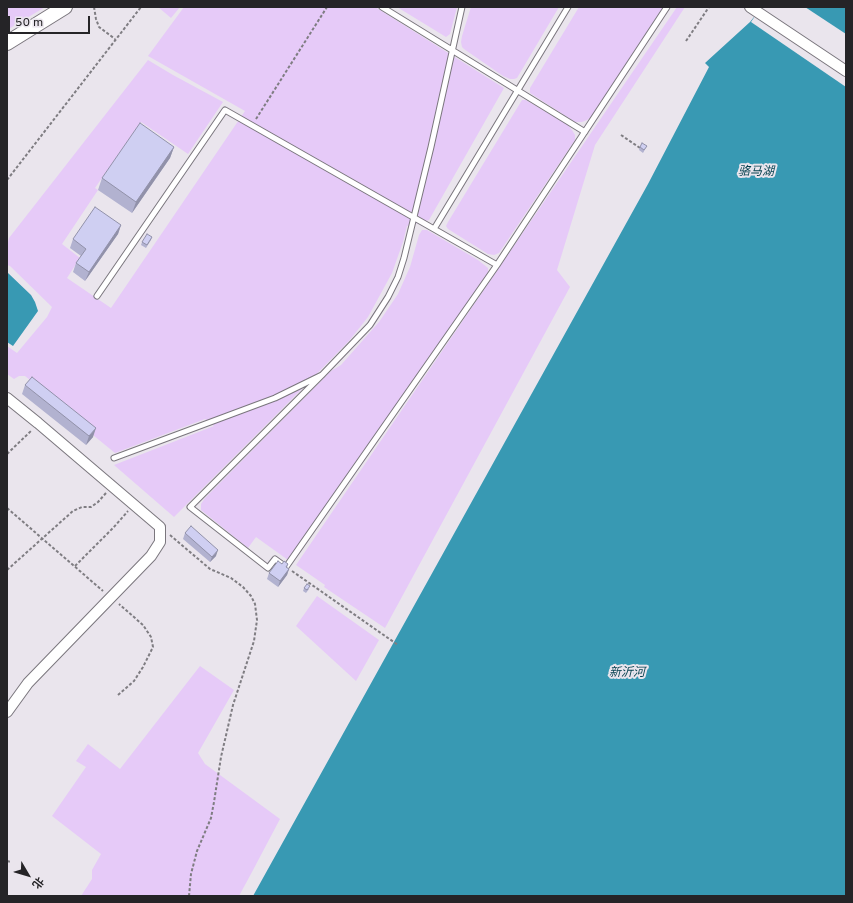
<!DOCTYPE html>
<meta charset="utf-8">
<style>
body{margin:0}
#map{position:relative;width:853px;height:903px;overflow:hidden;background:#eae5ed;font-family:Overpass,"Noto Sans SC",sans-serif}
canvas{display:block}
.frame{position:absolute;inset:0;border:8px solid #252427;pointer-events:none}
.north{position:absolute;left:8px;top:855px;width:40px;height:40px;-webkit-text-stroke:3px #eae5ed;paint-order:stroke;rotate:128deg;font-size:11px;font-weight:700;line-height:16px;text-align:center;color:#252427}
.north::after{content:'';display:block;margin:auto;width:14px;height:18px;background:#252427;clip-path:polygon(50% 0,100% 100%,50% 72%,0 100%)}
.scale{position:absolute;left:8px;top:16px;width:82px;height:18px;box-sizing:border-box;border:2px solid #252427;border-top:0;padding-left:5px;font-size:12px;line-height:14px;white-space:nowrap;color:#252427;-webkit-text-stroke:3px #eae5ed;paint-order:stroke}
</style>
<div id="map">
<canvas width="853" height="903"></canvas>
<div class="frame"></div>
<div class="north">北</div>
<div class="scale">50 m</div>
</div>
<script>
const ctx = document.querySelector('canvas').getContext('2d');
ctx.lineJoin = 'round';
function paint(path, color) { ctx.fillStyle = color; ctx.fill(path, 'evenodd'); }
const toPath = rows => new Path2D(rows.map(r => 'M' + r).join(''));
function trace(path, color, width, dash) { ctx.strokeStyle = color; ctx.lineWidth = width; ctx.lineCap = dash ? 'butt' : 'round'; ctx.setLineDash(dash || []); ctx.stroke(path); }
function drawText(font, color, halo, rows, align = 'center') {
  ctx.font = font + ' Overpass,"Noto Sans SC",sans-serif'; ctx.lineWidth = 4; ctx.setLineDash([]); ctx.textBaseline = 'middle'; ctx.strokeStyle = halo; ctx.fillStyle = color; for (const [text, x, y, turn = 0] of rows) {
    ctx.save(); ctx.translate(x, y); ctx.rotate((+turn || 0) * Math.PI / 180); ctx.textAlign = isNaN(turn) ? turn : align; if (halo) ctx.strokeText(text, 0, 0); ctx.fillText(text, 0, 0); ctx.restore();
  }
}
paint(toPath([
 [7,7,45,7,7,30],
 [158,7,180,7,171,18],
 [184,7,375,7,504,88,429,220,407,226,403,242,392,273,368,317,349,341,291,400,174,517,114,465,214,426,205,419,115,453,50,400,50,396,25,376,19,376,14,379,7,374,7,346,17,353,47,317,52,307,10,266,7,265,7,247,9,238,148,60,173,75,223,102,188,154,141,122,95,188,98,190,62,244,80,258,67,278,111,308,245,111,148,56],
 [397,7,457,7,450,34,446,37],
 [471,7,559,7,517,78,514,79,510,79,503,76,464,49,462,47,461,42,462,36],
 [579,7,663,7,591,117,587,120,582,122,575,122,530,93,530,88],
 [677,7,685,7,595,145,557,270,570,287,385,628,324,587,325,585,296,565],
 [522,100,526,100,568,125,572,130,575,135,575,140,499,253,494,255,488,254,448,229,446,226,448,222],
 [422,230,427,230,478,260,488,268,488,273,288,560,256,537,248,548,201,510,201,504,205,498,331,371,341,365,379,322,398,294,410,267,419,235],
 [317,596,379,640,356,681,296,626],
 [200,666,234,690,198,753,205,764,280,819,252,872,239,896,81,896,92,879,92,870,101,854,52,816,86,767,76,761,88,744,120,769]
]), '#e6caf8');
paint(toPath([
 [762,7,846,7,846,896,253,896,648,184,709,67,705,63,750,22],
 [7,273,8,273,31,295,35,302,38,311,13,346,7,342]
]), '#3899b3');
paint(toPath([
 [761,7,805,7,846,34,846,87,751,22]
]), '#eae5ed');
const service = toPath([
 [382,7,585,132],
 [434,229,568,7],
 [97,296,225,110,434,229,497,265],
 [322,375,190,507,268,568,275,559,286,567,497,265,667,7],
 [114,458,275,398,322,375,370,325,388,297,398,277,404,258,431,147,462,7]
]);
const minor = toPath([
 [750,7,846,71],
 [7,398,38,423,160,527,160,542,151,556,28,683,7,712]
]);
const secondary = toPath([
 [7,43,65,7]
]);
trace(service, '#7a767d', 7);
trace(minor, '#7a767d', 12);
trace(secondary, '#7a767d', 16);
trace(toPath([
 [94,7,96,19,99,27,115,39],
 [686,41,709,7],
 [256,119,327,7],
 [621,135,640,148],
 [7,180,141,7],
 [7,454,32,430],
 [7,508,103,591],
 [170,535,210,569,231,578,243,587,251,596,255,604,257,620,254,641,233,705,221,757,214,802,211,818,197,851,191,874,189,896],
 [75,566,113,528,128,511],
 [7,570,73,511,82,507,91,507,98,502,106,493],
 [292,571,398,645],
 [118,695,134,681,143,667,153,647,151,637,143,625,119,604],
 [7,861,11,862]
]), '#7f7d82', 2, [3, 2]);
trace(service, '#fff', 5);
trace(minor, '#fff', 10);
trace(secondary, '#fff', 14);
paint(toPath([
 [647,146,643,153,639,150,640,147],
 [174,147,170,158,132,213,98,190,102,178],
 [121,225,118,234,85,281,73,272,76,263,81,256,70,248,73,239],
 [152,237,151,240,146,248,141,245,142,242],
 [25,385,93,437,86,445,22,394],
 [185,533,216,556,210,562,183,539],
 [282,564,288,564,287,568,289,569,287,575,278,587,267,579,269,573],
 [304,588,309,589,306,593,303,591]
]), '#b2b2d0');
paint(toPath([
 [174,147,170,158,132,213,136,202],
 [121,225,118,234,85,281,89,272],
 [96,428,93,437,86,445,89,436],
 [218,550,216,556,210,562,212,557],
 [289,569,287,575,278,587,280,581]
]), '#9191a9');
const building = toPath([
 [140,123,174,147,136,202,102,178,140,123],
 [642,143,647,146,644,150,640,147,642,143],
 [95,207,121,225,89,272,76,263,86,249,73,239,95,207],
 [147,234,152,237,147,245,142,242,147,234],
 [32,377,96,428,89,436,25,385,32,377],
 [191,526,218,550,212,557,185,533,191,526],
 [278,561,282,564,284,561,288,564,286,567,289,569,280,581,269,573,278,561],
 [307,584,310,586,307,590,304,588,307,584]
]);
paint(building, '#cfcff2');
trace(building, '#9191a9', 1);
drawText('italic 12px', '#013e4c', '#eae5ed', [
 ["骆马湖",756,173],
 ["新沂河",627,674]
]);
</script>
